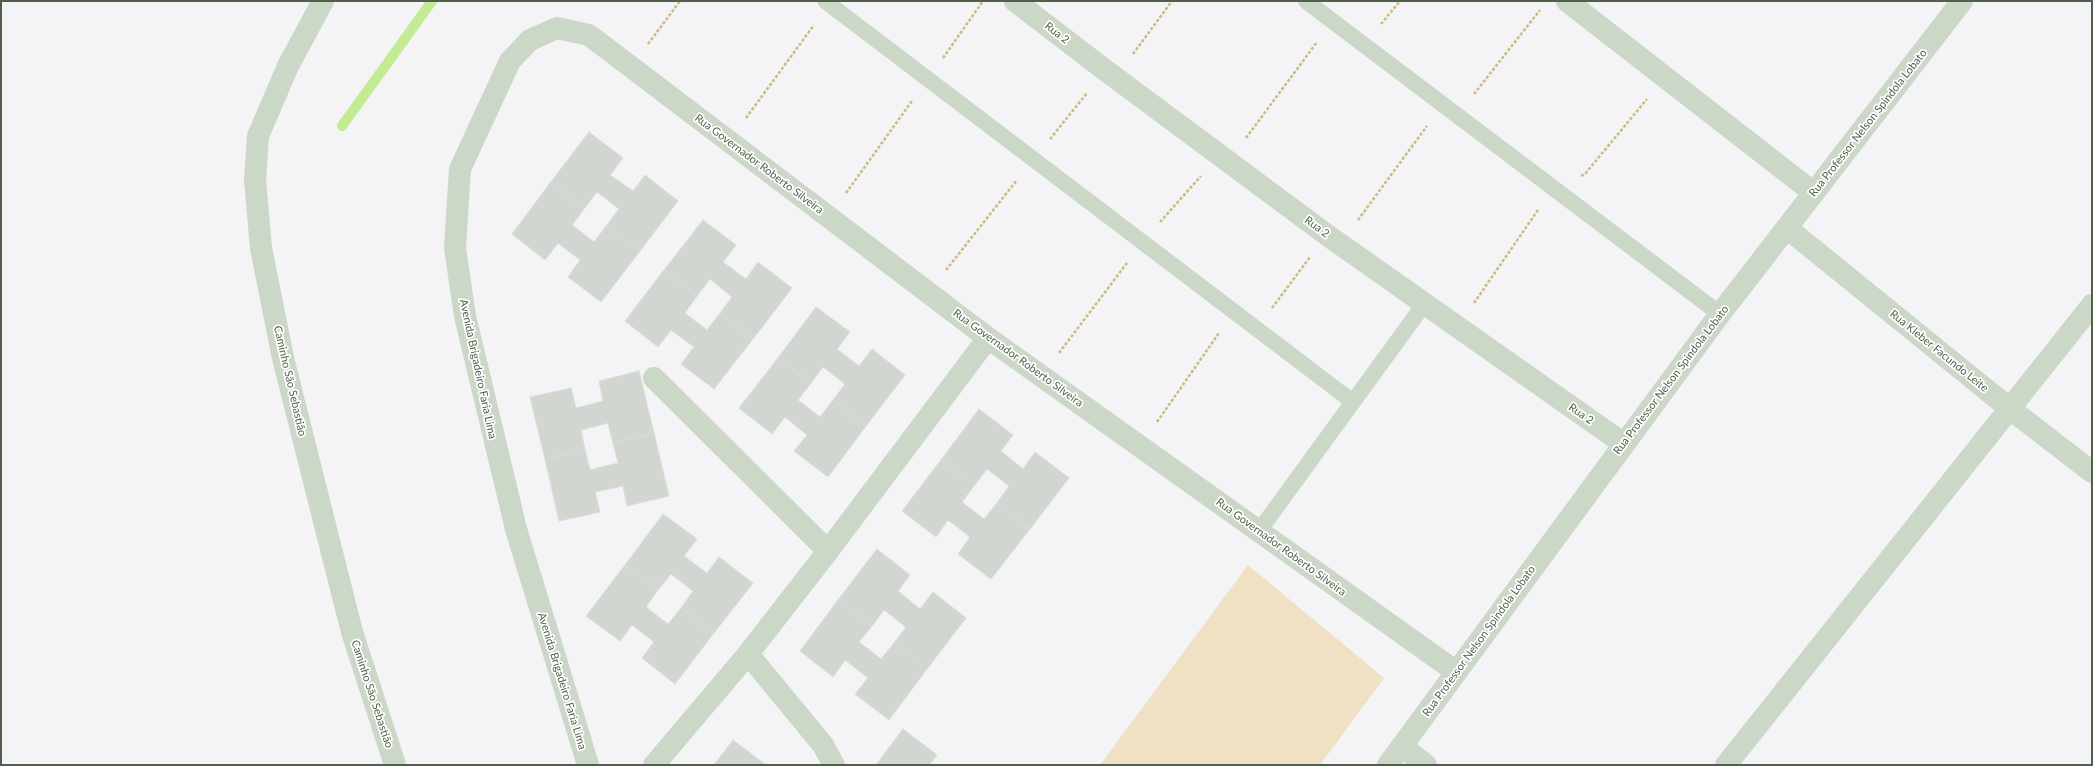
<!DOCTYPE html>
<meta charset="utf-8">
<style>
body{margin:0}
#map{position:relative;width:2093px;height:766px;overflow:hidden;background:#f4f3f5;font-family:Lato,sans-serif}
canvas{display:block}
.frame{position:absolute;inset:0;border:2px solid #51604b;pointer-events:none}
</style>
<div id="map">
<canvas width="2093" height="766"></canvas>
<div class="frame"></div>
</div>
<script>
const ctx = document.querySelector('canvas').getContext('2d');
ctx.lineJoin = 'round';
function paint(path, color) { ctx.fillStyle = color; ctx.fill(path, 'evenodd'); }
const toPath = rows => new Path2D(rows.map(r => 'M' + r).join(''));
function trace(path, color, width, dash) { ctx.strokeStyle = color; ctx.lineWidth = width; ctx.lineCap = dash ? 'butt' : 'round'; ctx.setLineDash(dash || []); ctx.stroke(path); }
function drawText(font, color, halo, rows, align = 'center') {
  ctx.font = font + ' Lato,sans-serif'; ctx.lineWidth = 3.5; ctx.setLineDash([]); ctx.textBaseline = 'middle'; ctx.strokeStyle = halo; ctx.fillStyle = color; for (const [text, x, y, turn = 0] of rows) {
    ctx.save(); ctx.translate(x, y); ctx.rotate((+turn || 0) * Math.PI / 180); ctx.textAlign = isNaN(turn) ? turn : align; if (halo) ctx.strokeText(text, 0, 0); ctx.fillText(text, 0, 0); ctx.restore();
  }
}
paint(toPath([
 [1248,565,1384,678,1320,765,1100,765]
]), '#f0e0c4');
trace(toPath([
 [342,126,432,1]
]), '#c2eb93', 10);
const building = toPath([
 [589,132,623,158,610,175,633,191,645,175,678,201,640,251,606,226,619,209,597,192,584,209,550,183,589,132],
 [550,183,584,209,572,225,594,242,606,226,640,251,601,302,568,277,580,260,558,243,545,260,512,234,550,183],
 [703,220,736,245,723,262,746,279,758,262,792,288,753,339,720,313,732,297,710,279,697,296,664,270,703,220],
 [664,270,697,296,685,313,707,330,720,313,753,339,714,389,681,364,694,347,671,330,658,347,625,321,664,270],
 [816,307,850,332,837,349,859,366,872,349,905,375,866,426,833,400,845,384,823,367,811,383,778,358,816,307],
 [778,358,811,383,798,400,820,417,833,400,866,426,828,477,794,451,807,435,785,417,772,434,739,408,778,358],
 [639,371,654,433,613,443,608,423,581,430,585,450,545,459,530,397,571,388,576,408,603,401,599,381,639,371],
 [979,409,1013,435,1001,451,1023,469,1035,452,1069,478,1030,529,997,503,1009,486,987,469,974,486,941,460,979,409],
 [654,433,669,496,627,506,623,486,595,492,600,512,559,521,545,459,585,450,590,470,618,463,613,443,654,433],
 [941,460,974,486,962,502,984,519,997,503,1030,529,991,579,958,554,970,537,948,520,936,537,902,511,941,460],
 [663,514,697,539,684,556,707,573,719,557,753,583,714,633,681,608,693,591,671,574,658,590,625,565,663,514],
 [877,549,910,575,898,591,920,609,933,592,966,618,927,669,894,643,906,627,884,610,872,626,838,600,877,549],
 [625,565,658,590,646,607,668,624,681,608,714,633,675,684,642,658,654,642,632,625,620,641,586,616,625,565],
 [838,600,872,626,859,642,881,659,894,643,927,669,889,720,855,694,868,678,845,660,833,677,800,651,838,600],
 [903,729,937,755,929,765,876,765,903,729],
 [733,740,766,765,714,765,733,740]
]);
paint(building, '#d1d7d0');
trace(building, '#d7ded7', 1);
trace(toPath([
 [1381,24,1400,1],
 [648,44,680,1],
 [1133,54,1172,1],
 [943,58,983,1],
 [1474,94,1540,10],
 [746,118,814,25],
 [1246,138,1317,42],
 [1050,139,1087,93],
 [1581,176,1585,174,1647,99],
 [846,193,912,101],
 [1358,220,1427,126],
 [1160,222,1201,176],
 [946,270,1017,180],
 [1474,303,1538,210],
 [1272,308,1310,257],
 [1059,353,1127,263],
 [1157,422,1219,333]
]), '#ceba7c', 2.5, [3, 2]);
trace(toPath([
 [825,1,1353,402],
 [1306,1,1720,314],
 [1259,531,1425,303]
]), '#cbd7c7', 16);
trace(toPath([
 [323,1,288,66,258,136,255,180,261,248,283,358,352,632,395,765],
 [1015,1,1105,70,1327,235,1624,444],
 [1567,1,1814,193],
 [1787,228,2009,408,2092,472],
 [654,378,828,551],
 [748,654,823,745,834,765],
 [1402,746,1426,765],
 [588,765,516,529,465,316,455,248,460,169,510,61,530,40,557,28,589,35,988,338,1455,671],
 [654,765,748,654,828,551,988,338],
 [1388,765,1720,314,1962,1],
 [1726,765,2092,305]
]), '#cbd7c7', 22);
drawText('11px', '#51604b', '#fff', [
 ["Rua 2",1057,33,38],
 ["Rua Professor Nelson Spindola Lobato",1868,123,-52],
 ["Rua Governador Roberto Silveira",759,164,37],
 ["Rua 2",1317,227,36],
 ["Rua Kleber Facundo Leite",1939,351,39],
 ["Rua Governador Roberto Silveira",1018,358,36],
 ["Avenida Brigadeiro Faria Lima",478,369,78],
 ["Rua Professor Nelson Spindola Lobato",1671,380,-53],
 ["Caminho São Sebastião",290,381,77],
 ["Rua 2",1581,414,35],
 ["Rua Governador Roberto Silveira",1281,547,36],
 ["Rua Professor Nelson Spindola Lobato",1479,641,-54],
 ["Avenida Brigadeiro Faria Lima",562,681,73],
 ["Caminho São Sebastião",372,694,72]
]);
</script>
